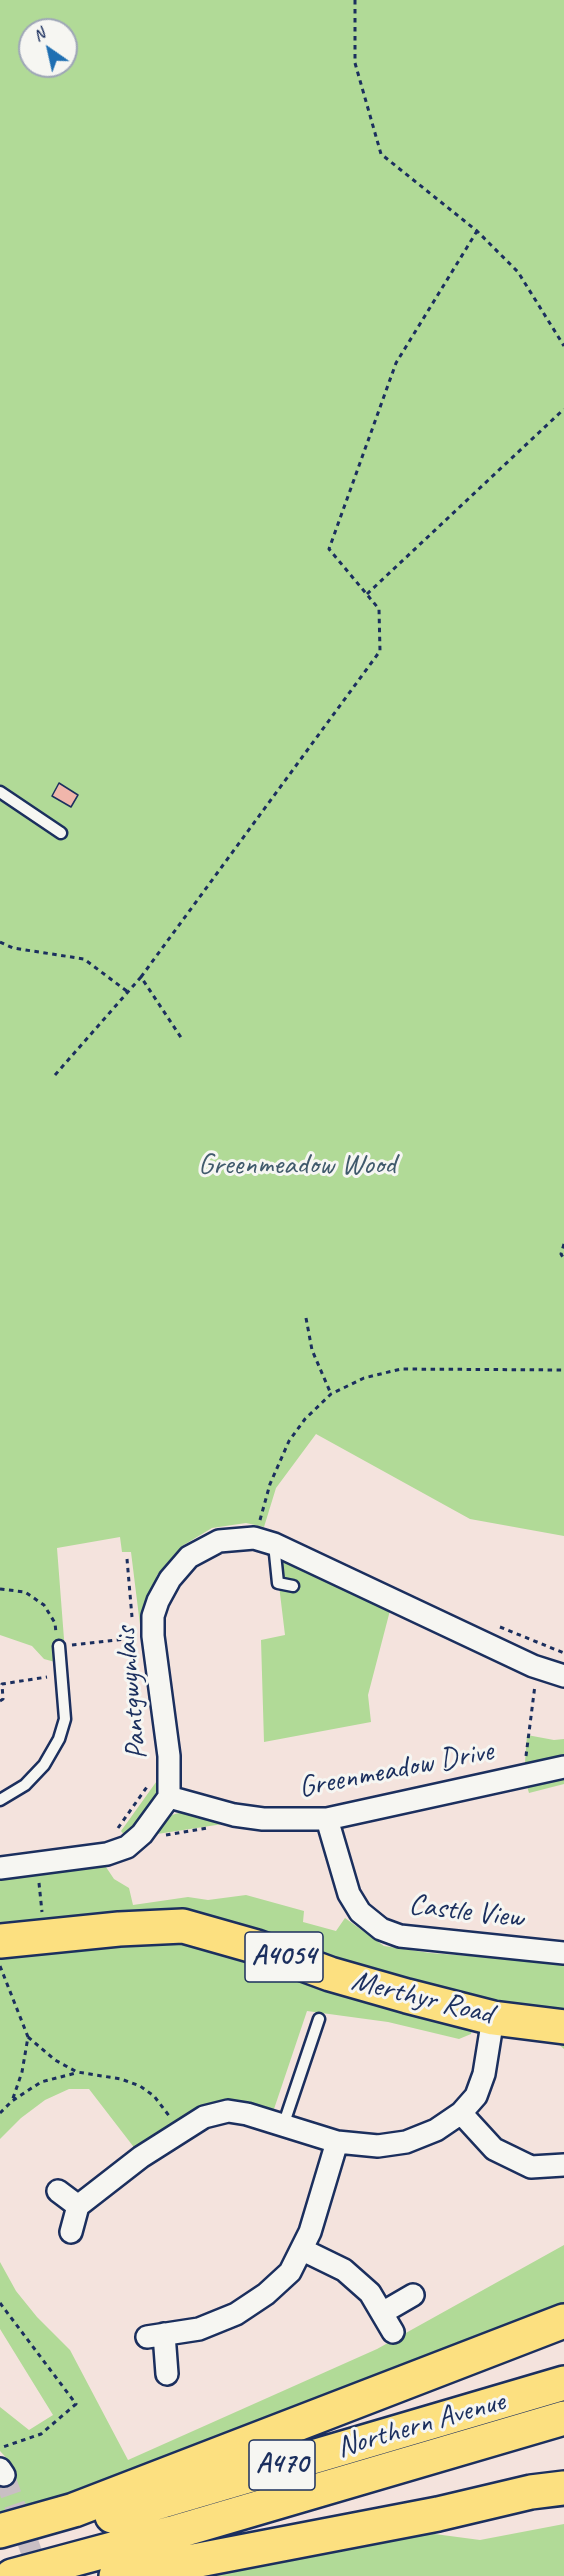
<!DOCTYPE html>
<style>
body{margin:0}
#map{position:relative;width:564px;height:2576px;overflow:hidden;background:#f4e3dd;font-family:Caveat,sans-serif}
canvas{display:block}
.north{position:absolute;left:18px;top:18px;width:60px;height:60px;box-sizing:border-box;background:#f6f6f2;border:2px solid #9ea6b7;border-radius:50%;rotate:326deg;font-size:16px;font-weight:700;line-height:24px;text-align:center;color:#1b2f5e}
.north::after{content:'';display:block;margin:auto;width:21px;height:27px;background:#1f6fb2;clip-path:polygon(50% 0,100% 100%,50% 72%,0 100%)}
</style>
<div id="map">
<canvas width="564" height="2576"></canvas>
<div class="north">N</div>
</div>
<script>
const ctx = document.querySelector('canvas').getContext('2d');
ctx.lineJoin = 'round';
function paint(path, color) { ctx.fillStyle = color; ctx.fill(path, 'evenodd'); }
const toPath = rows => new Path2D(rows.map(r => 'M' + r).join(''));
function trace(path, color, width, dash) { ctx.strokeStyle = color; ctx.lineWidth = width; ctx.lineCap = dash ? 'butt' : 'round'; ctx.setLineDash(dash || []); ctx.stroke(path); }
function drawText(font, color, halo, rows, align = 'center') {
  ctx.font = font + ' Caveat,sans-serif'; ctx.lineWidth = 6; ctx.setLineDash([]); ctx.textBaseline = 'middle'; ctx.strokeStyle = halo; ctx.fillStyle = color; for (const [text, x, y, turn = 0] of rows) {
    ctx.save(); ctx.translate(x, y); ctx.rotate((+turn || 0) * Math.PI / 180); ctx.textAlign = isNaN(turn) ? turn : align; if (halo) ctx.strokeText(text, 0, 0); ctx.fillText(text, 0, 0); ctx.restore();
  }
}
paint(toPath([
 [0,0,564,0,564,1536,470,1519,316,1434,276,1488,264,1527,246,1523,212,1528,182,1546,157,1575,141,1633,131,1552,122,1552,120,1537,57,1548,66,1665,44,1659,32,1646,0,1635],
 [30,30,66,30,66,66,30,66],
 [274,1544,393,1599,368,1695,371,1722,264,1742,261,1640,285,1635],
 [527,1735,554,1740,564,1739,564,1784,529,1793,524,1776],
 [159,1778,155,1797,144,1818,125,1836,121,1831],
 [185,1811,236,1822,157,1834,156,1826,172,1815],
 [104,1864,114,1879,129,1888,133,1905,188,1897,208,1900,246,1895,304,1911,303,1922,336,1931,345,1918,384,1946,430,1953,564,1963,564,2049,554,2040,476,2014,471,2034,459,2039,388,2022,307,2011,274,2109,224,2101,136,2150,89,2089,69,2089,45,2100,21,2118,0,2139,0,1877],
 [564,2245,564,2308,153,2466,0,2516,0,2469,10,2462,0,2451,0,2407,29,2430,53,2415,0,2329,0,2262,16,2291,37,2317,70,2350,128,2460,377,2349],
 [564,2524,564,2576,178,2576,412,2531,480,2540]
]), '#b1da97');
const building = toPath([
 [59,783,78,795,71,807,52,796,59,783]
]);
paint(building, '#f0b6ab');
trace(building, '#1b2f5e', 1.5);
trace(toPath([
 [4,2475,40,2576]
]), '#c9bfc4', 21, [21, 10]);
const service = toPath([
 [0,792,61,833],
 [274,1544,278,1583,293,1586],
 [0,1800,25,1785,44,1765,59,1739,65,1719,59,1646],
 [283,2126,319,2019]
]);
const minor = toPath([
 [169,1797,234,1815,263,1819,327,1819,564,1767],
 [327,1819,349,1894,360,1912,381,1929,400,1936,564,1953],
 [0,1868,107,1854,127,1847,142,1834,169,1797,169,1756,153,1636,153,1616,158,1601,170,1579,189,1557,219,1541,254,1538,274,1544,533,1666,564,1676],
 [461,2113,494,2149,531,2167,564,2165],
 [58,2191,78,2206],
 [71,2232,78,2206,141,2157,204,2117,228,2111,247,2114,337,2142,378,2146,406,2142,436,2130,461,2113,476,2096,484,2074,493,2018],
 [303,2250,344,2270,370,2293,393,2332],
 [382,2313,413,2295],
 [164,2334,167,2374],
 [147,2337,199,2329,236,2314,266,2294,290,2272,310,2232,337,2142],
 [0,2469,4,2475]
]);
const primary = toPath([
 [0,1941,119,1929,183,1926,257,1947,330,1974,407,1996,493,2018,564,2027]
]);
const trunk = toPath([
 [112,2516,564,2383],
 [0,2531,74,2510,564,2321],
 [12,2576,172,2533,564,2418],
 [116,2576,438,2514,531,2492,564,2488]
]);
trace(service, '#1b2f5e', 15);
trace(minor, '#1b2f5e', 26);
trace(primary, '#1b2f5e', 38);
trace(trunk, '#1b2f5e', 38);
trace(toPath([
 [355,0,355,63,381,154,477,231,518,272,564,346],
 [367,594,564,409],
 [0,942,13,948,84,959,128,992],
 [141,977,380,651,379,609,329,549,396,363,477,231],
 [55,1075,141,977,182,1039],
 [564,1244,561,1254,564,1259],
 [306,1318,312,1350,331,1394],
 [260,1520,270,1484,289,1441,305,1419,331,1394,364,1378,401,1369,564,1370],
 [127,1559,132,1617],
 [0,1589,25,1592,44,1605,55,1623,56,1633],
 [500,1627,564,1653],
 [72,1645,134,1638],
 [0,1701,3,1699,2,1684,47,1677],
 [526,1756,535,1685],
 [118,1828,149,1784],
 [166,1835,207,1828],
 [39,1883,42,1912],
 [0,1966,28,2037,22,2072,12,2101],
 [28,2037,55,2060,77,2072,121,2079,140,2086,154,2096,170,2117],
 [0,2113,12,2101,41,2082,76,2073],
 [0,2303,76,2404,41,2434,0,2448]
]), '#1b2f5e', 3, [4.5, 4.5]);
trace(service, '#f6f6f2', 10);
trace(minor, '#f6f6f2', 21);
trace(primary, '#fce080', 33);
trace(trunk, '#fce080', 33);
for (const [x, y, w] of [
 [284,1957,78],
 [282,2465,66]
]) { const box = new Path2D(); box.roundRect(x - w / 2, y - 25, w, 50, 4.5); ctx.fillStyle = '#f6f6f2'; ctx.fill(box); trace(box, '#1b2f5e', 1.5); }
drawText('bold 28px', '#1b2f5e', null, [
 ["A4054",284,1957],
 ["A470",282,2465]
]);
drawText('30px', '#405a6c', '#f6f6f2', [
 ["Greenmeadow Wood",297,1165]
]);
drawText('30px', '#1b2f5e', '#f6f6f2', [
 ["Pantgwynlais",132,1693,-95],
 ["Greenmeadow Drive",396,1770,-11],
 ["Castle View",466,1912,7],
 ["Merthyr Road",422,1998,14],
 ["Northern Avenue",421,2425,-16]
]);
</script>
